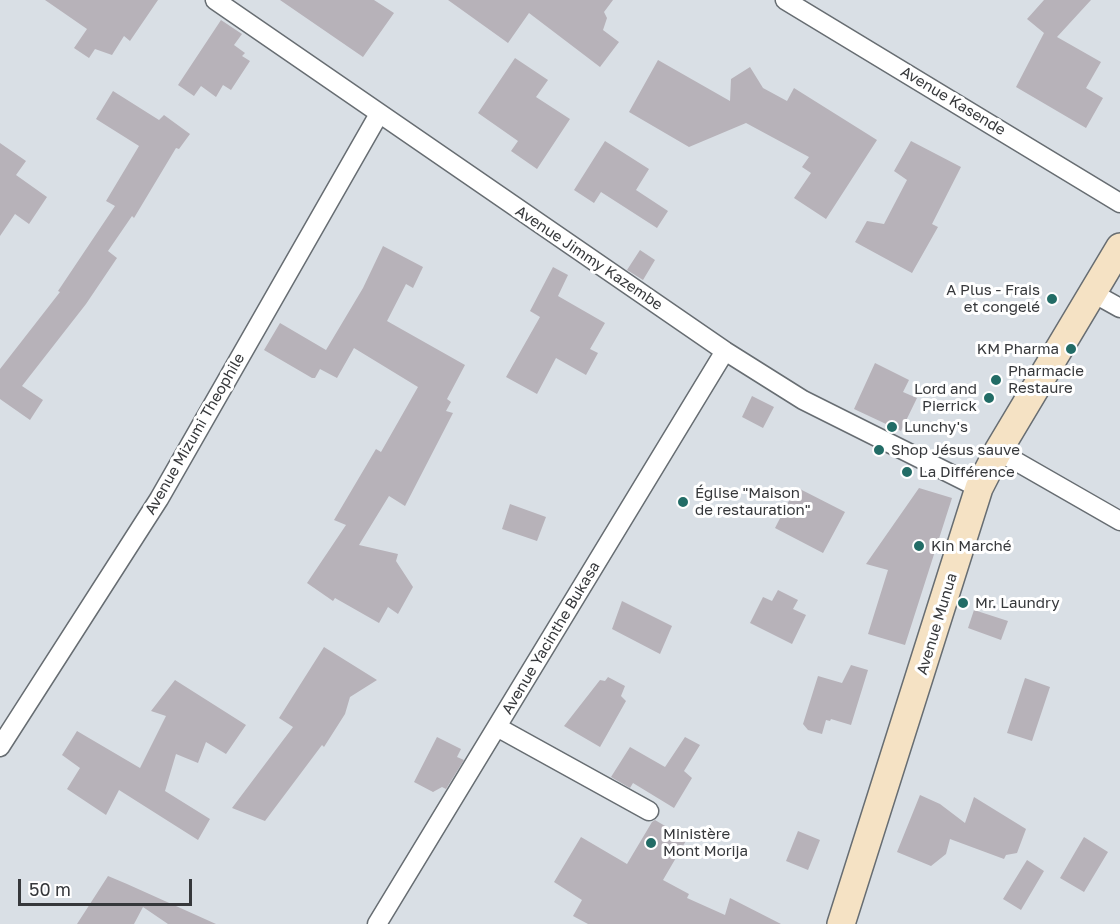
<!DOCTYPE html>
<meta charset="utf-8">
<style>
body{margin:0}
#map{position:relative;width:1120px;height:924px;overflow:hidden;background:#d9dfe5;font-family:"Golos Text",sans-serif}
canvas{display:block}
.scale{position:absolute;left:18px;top:879px;width:174px;height:27px;box-sizing:border-box;border:3px solid #36383b;border-top:0;padding-left:8px;font-size:18px;line-height:21px;white-space:nowrap;color:#36383b;-webkit-text-stroke:4px #fff;paint-order:stroke}
</style>
<div id="map">
<canvas width="1120" height="924"></canvas>
<div class="scale">50 m</div>
</div>
<script>
const ctx = document.querySelector('canvas').getContext('2d');
ctx.lineJoin = 'round';
function paint(path, color) { ctx.fillStyle = color; ctx.fill(path, 'evenodd'); }
const toPath = rows => new Path2D(rows.map(r => 'M' + r).join(''));
function trace(path, color, width, dash) { ctx.strokeStyle = color; ctx.lineWidth = width; ctx.lineCap = dash ? 'butt' : 'round'; ctx.setLineDash(dash || []); ctx.stroke(path); }
function drawText(font, color, halo, rows, align = 'center') {
  ctx.font = font + ' "Golos Text",sans-serif'; ctx.lineWidth = 6; ctx.setLineDash([]); ctx.textBaseline = 'middle'; ctx.strokeStyle = halo; ctx.fillStyle = color; for (const [text, x, y, turn = 0] of rows) {
    ctx.save(); ctx.translate(x, y); ctx.rotate((+turn || 0) * Math.PI / 180); ctx.textAlign = isNaN(turn) ? turn : align; if (halo) ctx.strokeText(text, 0, 0); ctx.fillText(text, 0, 0); ctx.restore();
  }
}
paint(toPath([
 [45,0,158,0,130,41,124,36,112,55,95,49,89,58,74,48,87,29],
 [280,0,374,0,394,13,363,57],
 [448,0,613,0,604,12,607,18,603,30,619,42,600,67,529,13,508,43],
 [1044,0,1091,0,1057,37,1101,62,1086,88,1103,98,1086,128,1016,87,1044,33,1027,19],
 [221,20,242,34,234,45,245,53,242,56,250,61,231,90,223,85,216,97,201,86,194,96,178,85],
 [515,58,548,80,536,97,570,119,537,169,511,151,518,141,478,113],
 [658,60,730,101,731,79,750,67,763,88,787,101,794,88,877,140,826,219,794,198,811,173,802,167,809,157,746,123,689,147,629,112],
 [113,91,159,120,164,115,190,134,179,149,176,148,134,218,132,216,108,251,117,258,86,304,22,386,43,400,30,420,0,399,0,369,60,292,58,291,115,206,106,201,139,146,96,119],
 [605,141,649,169,636,190,668,211,657,228,601,192,594,203,574,190],
 [911,141,961,167,932,224,938,227,912,273,855,242,867,221,884,224,907,180,894,171],
 [0,143,26,161,16,175,47,197,29,224,15,214,0,236],
 [383,246,423,267,413,288,406,284,387,321,465,365,447,399,451,402,446,411,453,413,405,506,389,496,359,545,398,554,396,561,413,587,398,614,388,607,379,623,335,598,333,601,307,583,346,525,334,520,376,449,381,452,418,387,354,348,337,378,320,369,315,378,312,378,264,350,280,323,326,350,363,288],
 [640,250,655,260,643,280,627,270],
 [553,267,568,275,558,296,605,323,590,349,598,353,586,375,556,358,537,394,506,377,540,317,530,311],
 [875,363,909,380,903,392,917,398,901,431,854,409],
 [752,396,774,407,763,428,742,417],
 [796,487,845,512,823,553,775,528],
 [919,488,952,498,905,645,868,634,888,570,866,564],
 [510,504,546,517,537,541,502,529],
 [778,590,798,600,793,609,806,615,792,644,750,623,763,597,772,601],
 [622,601,672,626,660,654,612,629],
 [974,610,1008,621,1001,640,968,628],
 [324,647,377,680,350,697,345,714,324,747,322,745,265,821,232,808,293,727,279,718],
 [851,665,868,670,851,725,831,719,830,721,826,720,822,734,808,730,803,724,818,676,842,683],
 [608,677,625,686,621,696,626,701,600,747,564,726,600,680,605,681],
 [1025,678,1050,687,1032,741,1007,733],
 [175,680,246,725,226,754,206,742,198,763,176,754,165,791,210,819,198,840,119,790,106,815,67,789,80,768,62,755,77,731,140,768,166,716,151,711],
 [437,737,461,749,457,757,464,760,446,789,442,787,433,792,414,782],
 [685,737,700,745,684,771,692,778,674,808,633,783,630,788,611,777,630,747,665,767],
 [920,795,940,804,965,823,974,797,1026,829,1017,853,1006,855,1004,859,950,839,946,854,931,866,897,852],
 [655,820,687,839,663,880,689,894,687,898,725,915,730,898,781,924,588,924,573,916,582,900,554,882,581,837,627,864,652,822],
 [798,831,820,840,808,870,786,861],
 [1084,837,1108,852,1084,892,1060,878],
 [1027,860,1044,871,1021,910,1003,899],
 [108,876,127,884,216,924,168,924,143,907,134,924,77,924]
]), '#b7b2b9');
const minor = toPath([
 [215,0,725,351,803,400,979,488],
 [785,0,1120,203],
 [1093,293,1120,308],
 [998,451,1120,521],
 [497,727,649,811],
 [0,747,159,499,379,114],
 [377,924,725,351]
]);
const secondary = toPath([
 [841,924,979,488,998,451,1120,247]
]);
trace(minor, '#676d72', 21);
trace(secondary, '#676d72', 30);
trace(minor, '#fff', 18);
trace(secondary, '#f5e2c4', 27);
for (const [x, y, r, color] of [
 [1052,299,6,"#226c66"],
 [1071,349,6,"#226c66"],
 [996,380,6,"#226c66"],
 [989,398,6,"#226c66"],
 [892,427,6,"#226c66"],
 [879,450,6,"#226c66"],
 [907,472,6,"#226c66"],
 [683,502,6,"#226c66"],
 [919,546,6,"#226c66"],
 [963,603,6,"#226c66"],
 [651,843,6,"#226c66"]
]) { const dot = new Path2D(); dot.arc(x, y, r, 0, 2 * Math.PI); ctx.fillStyle = color; ctx.fill(dot); trace(dot, '#fff', 2); }
drawText('15px', '#36383b', '#fff', [
 ["Avenue Kasende",953,101,31],
 ["Avenue Jimmy Kazembe",589,258,34],
 ["Avenue Mizumi Theophile",195,434,-60],
 ["Avenue Munua",937,624,-73],
 ["Avenue Yacinthe Bukasa",551,638,-59]
]);
drawText('15px', '#36383b', '#fff', [
 ["A Plus - Frais",1040,290,"right"],
 ["et congelé",1040,307,"right"],
 ["KM Pharma",1059,349,"right"],
 ["Pharmacie",1008,371],
 ["Restaure",1008,388],
 ["Lord and",977,389,"right"],
 ["Pierrick",977,406,"right"],
 ["Lunchy's",904,427],
 ["Shop Jésus sauve",891,450],
 ["La Différence",919,472],
 ["Église \"Maison",695,493],
 ["de restauration\"",695,510],
 ["Kin Marché",931,546],
 ["Mr. Laundry",975,603],
 ["Ministère",663,834],
 ["Mont Morija",663,851]
], 'left');
</script>
